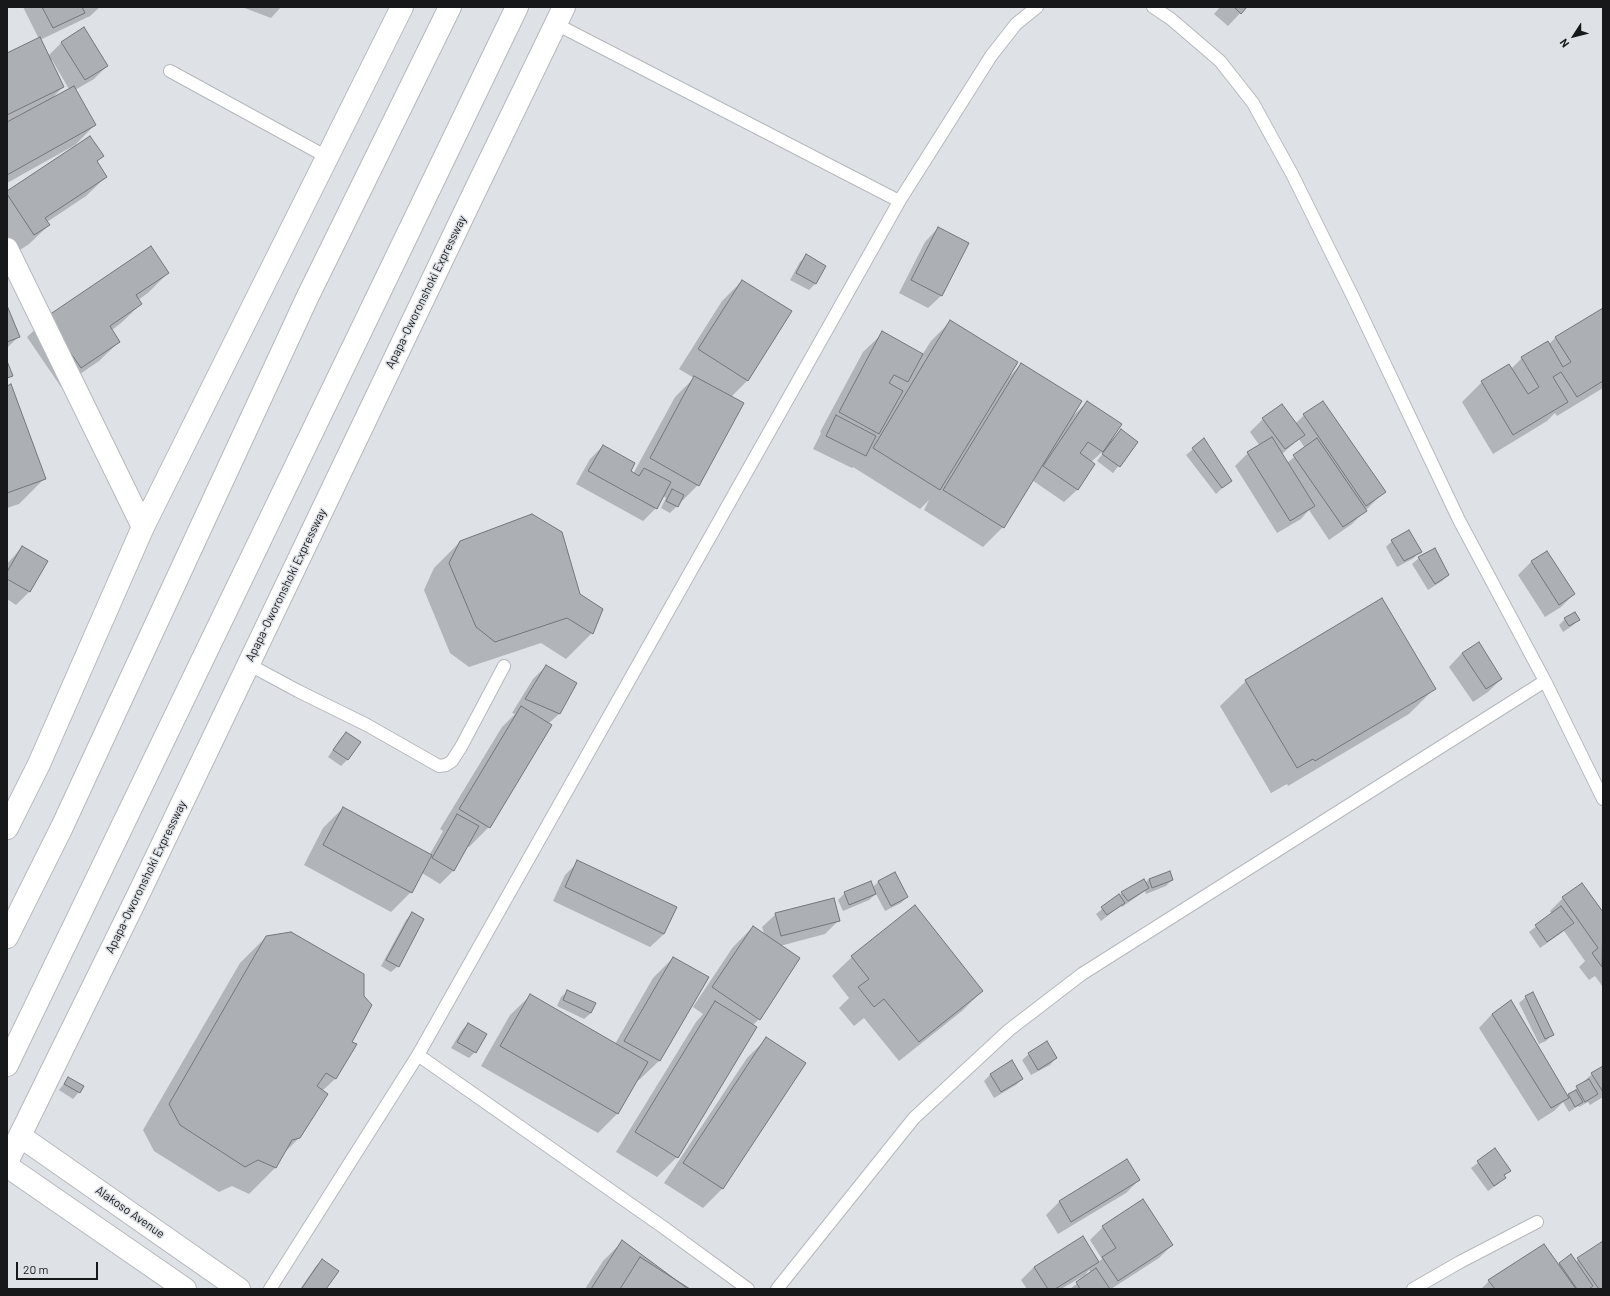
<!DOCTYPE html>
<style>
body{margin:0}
#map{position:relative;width:1610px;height:1296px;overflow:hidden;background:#dee1e6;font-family:Barlow,sans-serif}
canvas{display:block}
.frame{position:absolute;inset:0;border:8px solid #17181a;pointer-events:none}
.north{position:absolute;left:1554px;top:16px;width:40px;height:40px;-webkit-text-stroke:3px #dee1e6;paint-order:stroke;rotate:234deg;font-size:11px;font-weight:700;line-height:16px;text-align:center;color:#17181a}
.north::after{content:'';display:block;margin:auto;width:14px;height:18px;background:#17181a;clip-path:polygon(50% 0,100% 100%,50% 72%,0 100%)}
.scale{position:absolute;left:16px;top:1262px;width:82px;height:18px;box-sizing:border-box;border:2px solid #17181a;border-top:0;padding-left:5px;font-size:12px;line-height:14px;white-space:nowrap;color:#17181a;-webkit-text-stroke:3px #dee1e6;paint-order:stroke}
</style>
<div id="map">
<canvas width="1610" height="1296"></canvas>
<div class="frame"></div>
<div class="north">N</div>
<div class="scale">20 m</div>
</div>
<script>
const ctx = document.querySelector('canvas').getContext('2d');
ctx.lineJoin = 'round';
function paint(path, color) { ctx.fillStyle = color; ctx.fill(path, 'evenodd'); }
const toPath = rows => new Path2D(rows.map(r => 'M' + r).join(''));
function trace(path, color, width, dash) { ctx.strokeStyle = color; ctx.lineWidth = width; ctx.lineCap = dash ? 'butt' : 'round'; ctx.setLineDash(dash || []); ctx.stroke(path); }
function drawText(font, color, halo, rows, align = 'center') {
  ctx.font = font + ' Barlow,sans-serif'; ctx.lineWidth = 3; ctx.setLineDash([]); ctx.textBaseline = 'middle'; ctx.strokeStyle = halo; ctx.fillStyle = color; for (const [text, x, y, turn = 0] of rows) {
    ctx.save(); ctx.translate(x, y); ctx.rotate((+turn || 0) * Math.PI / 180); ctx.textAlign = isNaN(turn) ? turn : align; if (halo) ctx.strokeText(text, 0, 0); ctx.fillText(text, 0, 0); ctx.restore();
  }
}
paint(toPath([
 [23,7,100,7,90,16,40,40,48,56,62,42,107,66,94,79,75,90,95,125,75,145,7,183,7,54,39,39],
 [52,60,69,89,51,99,63,87,50,61],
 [242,7,281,7,271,18],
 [1220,7,1246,7,1228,26,1214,14],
 [102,156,96,162,106,177,86,196,47,222,49,225,29,244,14,254,7,243,7,192],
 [938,228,942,295,928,308,899,293,925,242],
 [806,256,815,284,809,290,790,280,800,262],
 [168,273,148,293,138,300,141,304,121,323,112,330,119,342,99,361,61,387,27,337,47,318],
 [742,281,748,380,731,397,698,485,670,513,661,508,666,498,663,496,656,508,643,521,576,484,590,459,603,446,633,474,675,397,694,378,679,369,722,301],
 [1603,309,1603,388,1557,416,1555,413,1547,421,1493,454,1462,402,1482,382,1509,365,1511,369,1522,358,1549,344,1556,337],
 [7,310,18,337,7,348],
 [950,322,1010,376,1021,364,1073,416,1087,402,1111,441,1121,430,1137,442,1113,473,1097,461,1103,453,1102,452,1091,462,1078,489,1064,502,1032,480,1003,527,983,547,924,510,929,500,920,509,853,467,852,468,813,449,821,433,820,432,863,352,883,333,922,355,931,341],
 [7,387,45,478,19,504,7,508],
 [1304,415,1384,492,1352,524,1329,540,1309,510,1301,519,1277,533,1235,466,1248,453,1260,446,1250,432,1263,419,1295,424],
 [1299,439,1305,448,1287,463,1282,454],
 [1204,440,1231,480,1216,494,1186,455],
 [1392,541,1420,551,1414,558,1397,567,1386,547],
 [460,542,592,633,566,659,541,643,469,667,450,653,424,590,434,568],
 [22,547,30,591,16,605,7,599,7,564],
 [1547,552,1574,594,1561,607,1545,617,1518,575,1531,562],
 [1419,558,1448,575,1442,581,1428,590,1412,564],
 [1565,619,1579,620,1572,626,1563,632,1559,625],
 [1462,653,1501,679,1488,692,1473,702,1449,667],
 [546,666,576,683,559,714,548,724,489,827,469,847,467,846,454,870,440,884,422,873,411,892,391,912,304,865,323,828,343,808,430,854,443,831,440,829,502,727,515,714,512,713,533,679],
 [1246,681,1435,688,1409,714,1288,786,1287,784,1271,793,1220,706],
 [346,733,348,759,341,766,328,757,340,739],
 [578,862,664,934,650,947,553,901,565,875],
 [1169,872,1172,880,1166,886,1146,894,1145,891,1122,907,1121,905,1101,921,1096,914,1122,893,1145,883,1149,879],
 [879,881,907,897,901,903,885,911,876,894,869,900,843,911,838,900,845,893,872,888],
 [1582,884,1603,914,1603,987,1595,976,1589,980,1579,967,1585,961,1564,931,1540,948,1529,932,1552,914,1550,911,1563,898],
 [915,907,982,991,962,1011,899,1061,864,1018,854,1026,839,1008,849,998,832,976,852,957],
 [412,913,398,966,391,972,381,966,406,920],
 [776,914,838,921,825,934,780,946,759,1019,753,1025,677,1157,657,1177,616,1152,696,1022,703,1014,693,1007,733,947,753,927,765,936,762,927],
 [266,937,350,1043,355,1045,335,1079,322,1091,300,1137,283,1154,275,1168,249,1194,232,1186,219,1192,154,1151,143,1130,240,963],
 [673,958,707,978,659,1061,639,1080,637,1079,618,1113,598,1133,481,1066,510,1015,530,996,615,1044,653,978],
 [568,991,591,1013,584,1019,557,1006,561,997],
 [1526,997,1552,1035,1546,1041,1539,1044,1519,1003],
 [1510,1002,1567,1097,1592,1074,1603,1067,1603,1097,1590,1105,1588,1102,1579,1107,1578,1106,1569,1112,1563,1102,1554,1111,1538,1121,1479,1028,1492,1014],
 [468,1024,475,1052,469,1058,451,1048,462,1030],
 [766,1039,805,1064,722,1189,703,1208,664,1183,747,1058],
 [1029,1054,1056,1058,1050,1065,1031,1075,1022,1060],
 [990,1075,1022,1079,1016,1085,994,1098,984,1081],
 [68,1078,79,1092,73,1099,59,1090],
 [1495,1150,1509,1170,1498,1184,1488,1191,1471,1168],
 [1127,1161,1139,1180,1126,1193,1058,1234,1046,1215,1059,1202],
 [1103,1227,1172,1245,1159,1258,1111,1289,1070,1289,1091,1273,1089,1270,1085,1275,1061,1289,1027,1289,1021,1280,1034,1267,1098,1262,1102,1259,1090,1240],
 [623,1241,688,1289,585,1289,603,1261],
 [1603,1243,1603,1289,1481,1289,1489,1281,1558,1265,1560,1263,1575,1262],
 [322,1260,325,1289,300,1289,316,1266]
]), '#0003');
const building = toPath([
 [42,7,82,7,85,13,53,28,42,7],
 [1234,7,1247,7,1241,14,1234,7],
 [84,27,108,66,85,80,61,42,84,27],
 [40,37,64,87,7,115,7,53,40,37],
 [74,86,96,125,7,175,7,122,74,86],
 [90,136,104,156,97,161,107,177,45,218,50,225,34,235,7,194,7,191,90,136],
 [938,227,969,243,942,296,911,280,938,227],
 [151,246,169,273,136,295,142,304,110,326,120,342,81,368,46,317,151,246],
 [806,254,826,266,816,284,796,273,806,254],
 [742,280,792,311,748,381,698,349,742,280],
 [8,308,20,337,7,342,7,309,8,308],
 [1603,308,1603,381,1577,397,1561,372,1553,377,1568,402,1513,435,1481,381,1509,364,1528,394,1539,387,1521,357,1548,341,1563,367,1571,362,1555,337,1603,308],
 [950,320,1018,362,940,490,873,448,950,320],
 [882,331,923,354,908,382,894,375,889,383,903,391,879,434,839,412,882,331],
 [7,361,13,376,7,378,7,361],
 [1021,363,1082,401,1004,528,943,490,1021,363],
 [694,376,744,403,699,486,650,458,694,376],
 [11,384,46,479,7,493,7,386,11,384],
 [1087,401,1122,424,1103,452,1088,442,1080,453,1095,464,1078,490,1043,466,1087,401],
 [1323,401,1386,492,1366,506,1303,414,1323,401],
 [1282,404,1305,435,1285,449,1262,418,1282,404],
 [836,415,876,436,866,456,826,436,836,415],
 [1121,429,1138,442,1120,467,1102,454,1121,429],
 [1272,437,1315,506,1290,521,1247,452,1272,437],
 [1204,438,1232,481,1222,488,1192,448,1204,438],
 [1317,438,1367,511,1343,527,1293,455,1317,438],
 [603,445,635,463,631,471,639,476,644,468,671,482,657,509,588,471,603,445],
 [672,489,684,495,678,507,666,501,672,489],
 [532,514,562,532,580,594,603,609,593,634,567,618,495,642,476,627,449,563,460,541,532,514],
 [1409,530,1422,552,1404,561,1391,540,1409,530],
 [22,546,48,561,30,592,7,579,7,572,22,546],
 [1435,548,1449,575,1435,584,1418,557,1435,548],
 [1547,551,1575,594,1559,605,1531,561,1547,551],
 [1382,598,1436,689,1315,761,1313,759,1297,768,1245,680,1382,598],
 [1575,612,1580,620,1569,626,1564,618,1575,612],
 [1479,642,1502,679,1486,689,1462,653,1479,642],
 [546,665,577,683,560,714,525,699,546,665],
 [521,706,552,725,490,828,459,809,521,706],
 [346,732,361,742,348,760,333,750,346,732],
 [343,807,432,855,412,893,323,845,343,807],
 [457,814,479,826,454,871,432,858,457,814],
 [577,860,677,907,664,934,565,887,577,860],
 [1170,871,1173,880,1152,888,1149,879,1170,871],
 [895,872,908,897,891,906,878,881,895,872],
 [1144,879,1149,888,1128,901,1121,892,1144,879],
 [871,881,876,894,849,905,844,892,871,881],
 [1582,883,1603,912,1602,967,1592,953,1598,948,1562,897,1582,883],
 [1119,894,1125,903,1107,915,1101,907,1119,894],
 [834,898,840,921,781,936,775,913,834,898],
 [915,905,983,991,919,1042,884,999,874,1007,858,987,869,979,851,956,915,905],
 [1561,906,1574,923,1547,942,1535,925,1561,906],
 [412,912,424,919,399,967,386,960,412,912],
 [753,926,800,958,760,1020,712,987,753,926],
 [291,932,364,974,364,996,372,1005,352,1042,357,1044,336,1079,326,1073,317,1086,328,1094,300,1138,292,1140,276,1168,258,1160,245,1167,180,1125,169,1104,266,936,291,932],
 [673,957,709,977,660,1061,624,1041,673,957],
 [567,990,596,1003,591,1013,563,1000,567,990],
 [1533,992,1554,1035,1545,1039,1525,996,1533,992],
 [530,994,648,1062,618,1114,500,1046,530,994],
 [1511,1000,1569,1098,1551,1108,1492,1014,1511,1000],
 [715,1001,757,1027,678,1158,635,1132,715,1001],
 [468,1023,487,1034,476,1053,457,1042,468,1023],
 [766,1037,806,1063,723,1189,683,1163,766,1037],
 [1047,1041,1057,1058,1038,1070,1028,1053,1047,1041],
 [1012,1060,1023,1079,1001,1092,990,1074,1012,1060],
 [1603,1066,1603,1092,1591,1073,1603,1066],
 [68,1077,84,1086,80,1093,64,1084,68,1077],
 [1589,1079,1598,1094,1585,1102,1576,1086,1589,1079],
 [1576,1090,1583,1102,1575,1107,1568,1094,1576,1090],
 [1495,1148,1511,1171,1504,1175,1506,1178,1494,1186,1477,1161,1495,1148],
 [1127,1159,1140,1180,1071,1222,1059,1201,1127,1159],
 [1143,1199,1173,1245,1118,1281,1102,1257,1116,1248,1102,1226,1143,1199],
 [1083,1236,1099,1262,1055,1289,1048,1289,1034,1267,1083,1236],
 [622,1240,688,1289,591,1289,622,1240],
 [1603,1241,1603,1289,1599,1289,1577,1258,1603,1241],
 [1544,1244,1576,1289,1495,1289,1488,1280,1544,1244],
 [1571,1254,1593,1286,1589,1289,1577,1289,1559,1263,1571,1254],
 [640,1257,690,1289,620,1289,640,1257],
 [322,1259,339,1271,326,1289,303,1289,302,1288,322,1259],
 [1096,1268,1110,1289,1080,1289,1076,1282,1096,1268]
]);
paint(building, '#acafb3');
trace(building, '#73767a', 1);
const service = toPath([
 [1153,7,1171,19,1220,61,1253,103,1292,174,1354,299,1459,520,1545,681,1603,799],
 [556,24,899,201],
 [170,71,327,157],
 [248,664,298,691,367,725,439,766,446,765,452,761,461,747,504,666],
 [418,1055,663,1227,748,1289],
 [270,1289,418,1055,900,200,991,56,1016,24,1037,7],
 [777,1289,914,1118,1009,1030,1082,974,1545,681],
 [1413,1289,1460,1262,1537,1222]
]);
const minor = toPath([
 [7,249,143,527]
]);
const tertiary = toPath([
 [20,1136,239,1289],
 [7,1166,185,1289]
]);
const primary = toPath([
 [7,828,39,764,143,527,402,7],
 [7,1162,141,889,473,195,564,7]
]);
const motorway = toPath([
 [7,937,62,827,307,298,450,7],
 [7,1065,517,7]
]);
trace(service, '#b5b8bc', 14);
trace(minor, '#b5b8bc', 24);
trace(tertiary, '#b5b8bc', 24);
trace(primary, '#b5b8bc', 24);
trace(motorway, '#b5b8bc', 24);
trace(service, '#fff', 12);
trace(minor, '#fff', 22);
trace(tertiary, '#fff', 22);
trace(primary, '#fff', 22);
trace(motorway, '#fff', 22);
drawText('12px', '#17181a', '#dee1e6', [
 ["Apapa-Oworonshoki Expressway",426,292,-64],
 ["Apapa-Oworonshoki Expressway",286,585,-64],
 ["Apapa-Oworonshoki Expressway",146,877,-64],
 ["Alakoso Avenue",130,1212,35]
]);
</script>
